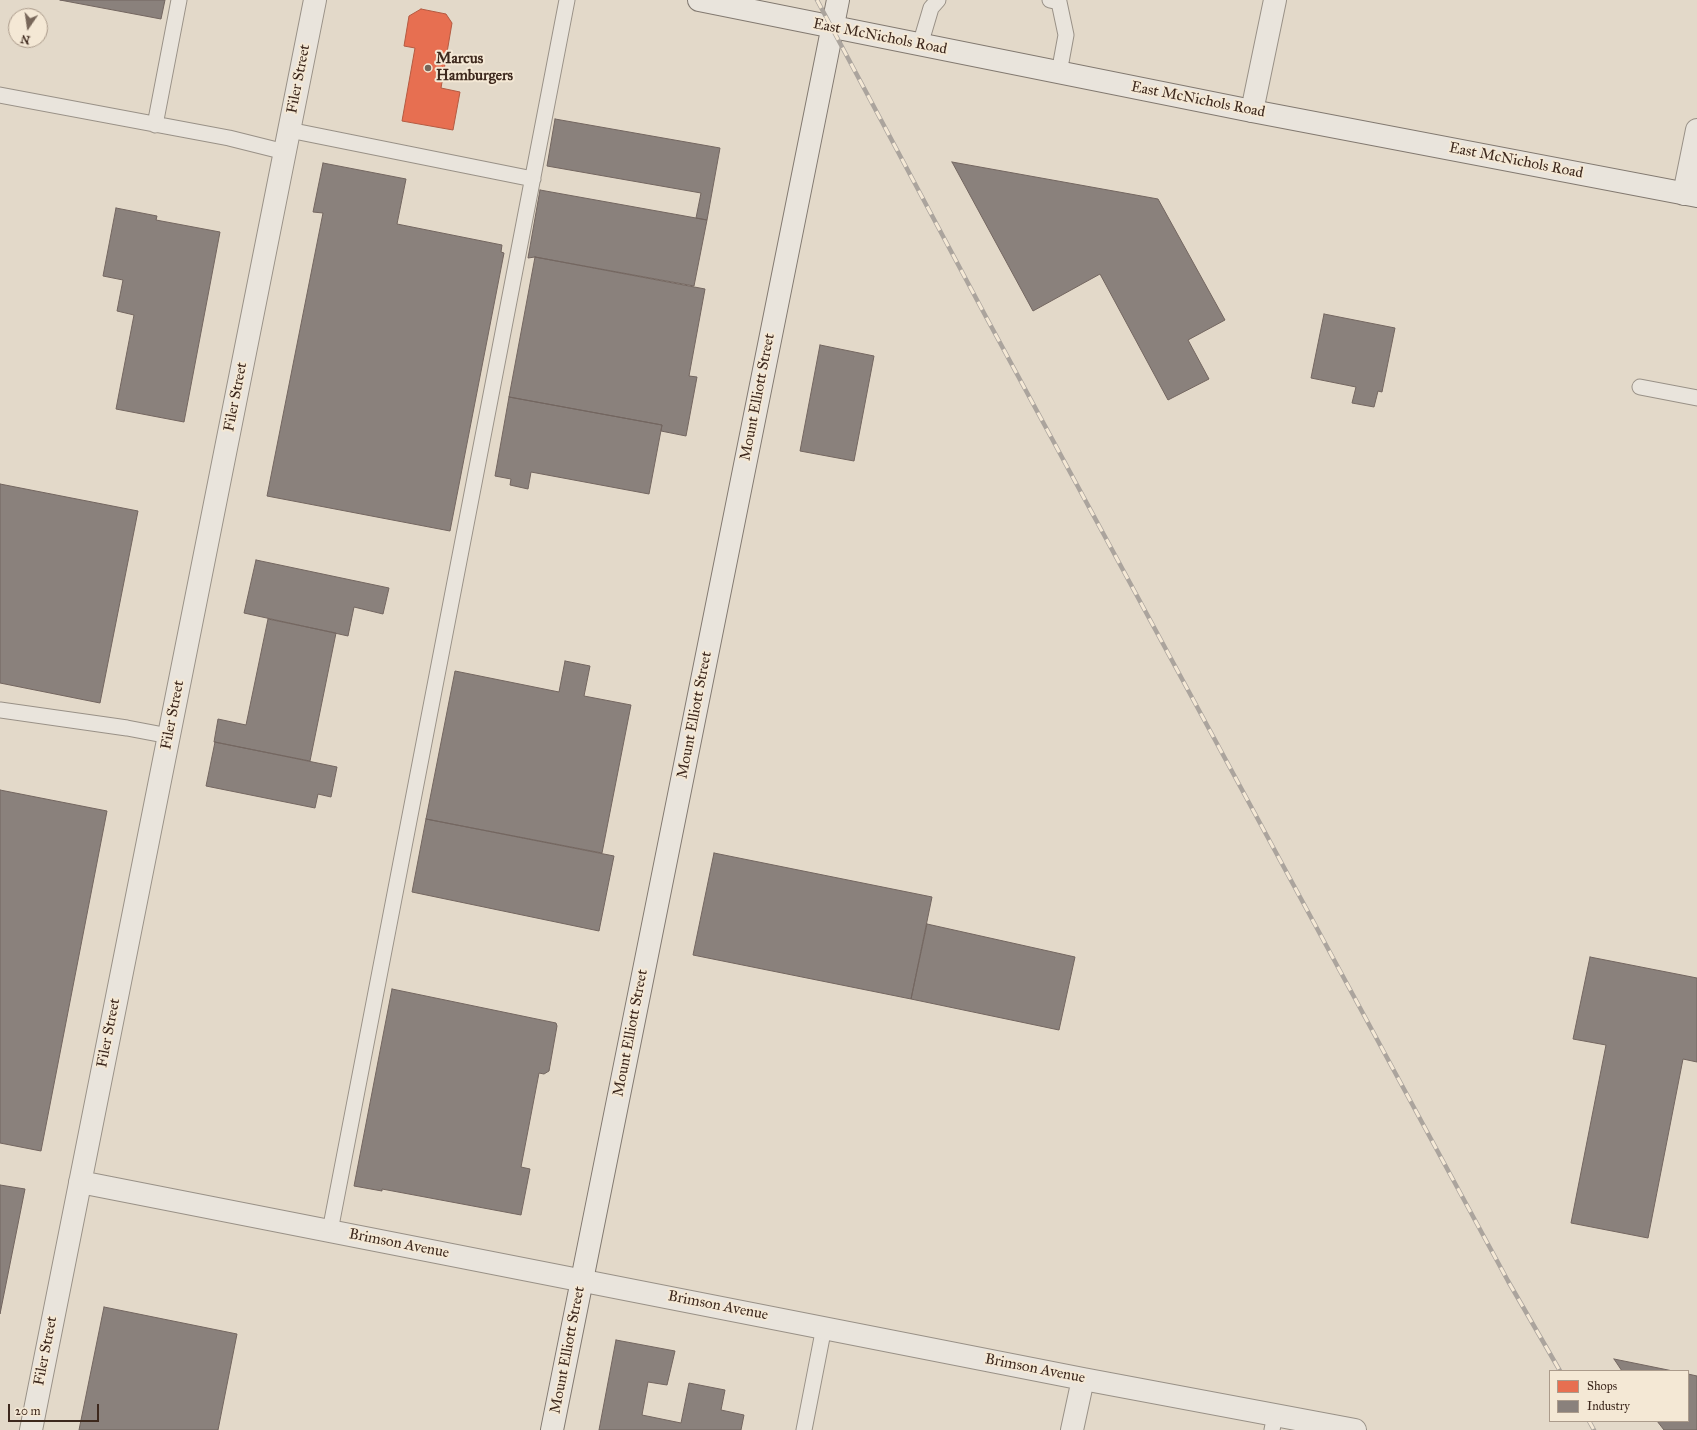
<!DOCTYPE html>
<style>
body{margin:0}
#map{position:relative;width:1697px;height:1430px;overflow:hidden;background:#e3d9c9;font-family:"IM FELL Great Primer",serif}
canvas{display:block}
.legend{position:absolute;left:1549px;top:1370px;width:140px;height:52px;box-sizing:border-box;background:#f4e8d5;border:1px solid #ab9b8b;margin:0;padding:5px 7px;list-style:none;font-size:12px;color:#3d281d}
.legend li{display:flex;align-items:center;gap:8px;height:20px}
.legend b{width:20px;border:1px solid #ab9b8b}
.north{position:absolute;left:8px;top:8px;width:40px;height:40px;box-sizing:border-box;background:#f4e8d5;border:1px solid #ab9b8b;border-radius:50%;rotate:193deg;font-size:11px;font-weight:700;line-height:16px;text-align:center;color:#3d281d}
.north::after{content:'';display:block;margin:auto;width:14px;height:18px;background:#776659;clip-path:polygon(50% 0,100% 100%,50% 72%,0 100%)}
.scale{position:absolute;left:8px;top:1404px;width:91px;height:18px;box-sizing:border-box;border:2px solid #3d281d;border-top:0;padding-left:5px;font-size:12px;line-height:14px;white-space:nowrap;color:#3d281d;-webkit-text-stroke:3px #f4e8d5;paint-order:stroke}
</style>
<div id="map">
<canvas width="1697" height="1430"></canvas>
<ul class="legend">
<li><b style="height:11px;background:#e76f51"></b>Shops</li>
<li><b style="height:11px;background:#8a817c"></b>Industry</li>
</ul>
<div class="north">N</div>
<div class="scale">20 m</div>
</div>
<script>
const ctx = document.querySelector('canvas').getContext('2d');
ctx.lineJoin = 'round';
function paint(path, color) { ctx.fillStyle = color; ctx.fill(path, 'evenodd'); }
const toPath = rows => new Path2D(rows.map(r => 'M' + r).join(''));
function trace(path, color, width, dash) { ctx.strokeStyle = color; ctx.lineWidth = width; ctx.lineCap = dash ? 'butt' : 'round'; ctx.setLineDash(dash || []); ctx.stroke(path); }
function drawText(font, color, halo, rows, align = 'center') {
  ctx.font = font + ' "IM FELL Great Primer",serif'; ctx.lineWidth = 4; ctx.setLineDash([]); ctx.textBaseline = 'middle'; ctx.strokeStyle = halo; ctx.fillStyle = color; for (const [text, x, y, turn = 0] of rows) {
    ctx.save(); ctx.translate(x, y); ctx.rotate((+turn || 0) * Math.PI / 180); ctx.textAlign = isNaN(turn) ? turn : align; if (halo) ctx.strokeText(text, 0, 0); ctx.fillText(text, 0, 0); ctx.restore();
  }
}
const shops = toPath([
 [421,9,446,14,452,23,441,88,460,92,453,130,402,121,415,48,404,46,409,16,421,9]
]);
paint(shops, '#e76f51');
trace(shops, '#b45a41', 1);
const industry = toPath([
 [60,0,165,0,161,19,60,0],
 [555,119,720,148,707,220,696,218,701,193,547,166,555,119],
 [952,162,1158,199,1225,320,1188,340,1209,379,1168,400,1100,274,1033,311,952,162],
 [323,163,406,179,397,224,502,245,501,252,504,253,450,531,267,496,323,213,313,212,323,163],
 [540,190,707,220,694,286,535,257,528,258,540,190],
 [116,208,157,216,156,220,220,232,184,422,116,409,134,315,117,311,123,280,103,276,116,208],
 [535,257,705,289,689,376,697,377,686,436,661,431,662,425,509,397,535,257],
 [1324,314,1395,328,1382,392,1378,391,1374,407,1352,403,1356,387,1311,378,1324,314],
 [820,345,874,356,854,461,800,451,820,345],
 [509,397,662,425,649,494,531,472,528,489,510,485,511,479,495,476,509,397],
 [0,484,138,511,100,703,0,683,0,484],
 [256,560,389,588,383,614,354,607,348,636,244,613,256,560],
 [268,619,336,633,310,761,214,742,218,719,246,725,268,619],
 [565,661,590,666,584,696,631,705,602,853,426,819,455,671,559,692,565,661],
 [215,742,337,767,331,797,318,794,315,808,206,786,215,742],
 [0,790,107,811,41,1151,0,1143,0,790],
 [426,819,614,856,599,931,412,892,426,819],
 [714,853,932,897,911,999,693,955,714,853],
 [927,924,1075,957,1059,1030,911,999,927,924],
 [1590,957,1697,978,1697,1062,1683,1059,1648,1238,1571,1223,1606,1045,1573,1039,1590,957],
 [392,989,556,1023,557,1026,549,1071,544,1074,539,1073,521,1167,530,1169,521,1215,382,1189,382,1191,354,1186,392,989],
 [0,1185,25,1189,0,1314,0,1185],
 [104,1307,237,1334,218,1430,79,1430,104,1307],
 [616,1340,675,1351,667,1385,648,1382,642,1415,681,1423,689,1383,725,1390,721,1410,744,1415,741,1430,599,1430,616,1340],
 [1614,1359,1673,1371,1622,1371,1614,1359],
 [1688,1374,1697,1376,1697,1430,1664,1430,1657,1421,1688,1421,1688,1374]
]);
paint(industry, '#8a817c');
trace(industry, '#736660', 1);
const lane = toPath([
 [1050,0,1059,2,1066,35,1059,73],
 [920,45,931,8,938,0],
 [0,95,229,138,285,152],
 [155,125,179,0],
 [289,130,533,179],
 [1640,387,1697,398],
 [0,710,127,728,169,736],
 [330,1231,567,0],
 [804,1430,824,1327],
 [1272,1430,1275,1415]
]);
const street = toPath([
 [1252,111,1275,0],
 [1684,194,1697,130],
 [80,1182,1083,1379,1355,1430],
 [31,1430,315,0],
 [1072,1430,1083,1379]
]);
const secondary = toPath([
 [699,0,1252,111,1697,196],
 [552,1430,838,0]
]);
trace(lane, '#999187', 17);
trace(street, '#999187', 24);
trace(secondary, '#827970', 24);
trace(lane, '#e9e4dc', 15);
trace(street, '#e9e4dc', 22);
trace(secondary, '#e9e4dc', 22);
const rail = toPath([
 [817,0,985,315,1444,1163,1508,1281,1560,1371],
 [1589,1421,1594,1430]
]);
trace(rail, '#aba49d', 4.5);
trace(rail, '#f4e8d5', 3, [9]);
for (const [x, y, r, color] of [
 [428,68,4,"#776659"]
]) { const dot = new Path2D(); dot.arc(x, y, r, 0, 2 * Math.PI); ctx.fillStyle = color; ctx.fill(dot); trace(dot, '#f4e8d5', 1.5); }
drawText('15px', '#3d281d', '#f4e8d5', [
 ["East McNichols Road",880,37,11],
 ["Filer Street",299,79,-79],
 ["East McNichols Road",1198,100,11],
 ["East McNichols Road",1516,161,11],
 ["Filer Street",236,397,-79],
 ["Mount Elliott Street",758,397,-79],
 ["Filer Street",173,715,-79],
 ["Mount Elliott Street",695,715,-79],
 ["Filer Street",109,1033,-79],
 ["Mount Elliott Street",631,1033,-79],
 ["Brimson Avenue",399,1244,11],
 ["Brimson Avenue",718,1306,11],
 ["Mount Elliott Street",568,1350,-79],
 ["Filer Street",46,1351,-79],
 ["Brimson Avenue",1035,1369,11]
]);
drawText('bold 15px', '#3d281d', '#f4e8d5', [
 ["Marcus",436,59],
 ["Hamburgers",436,76]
], 'left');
</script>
